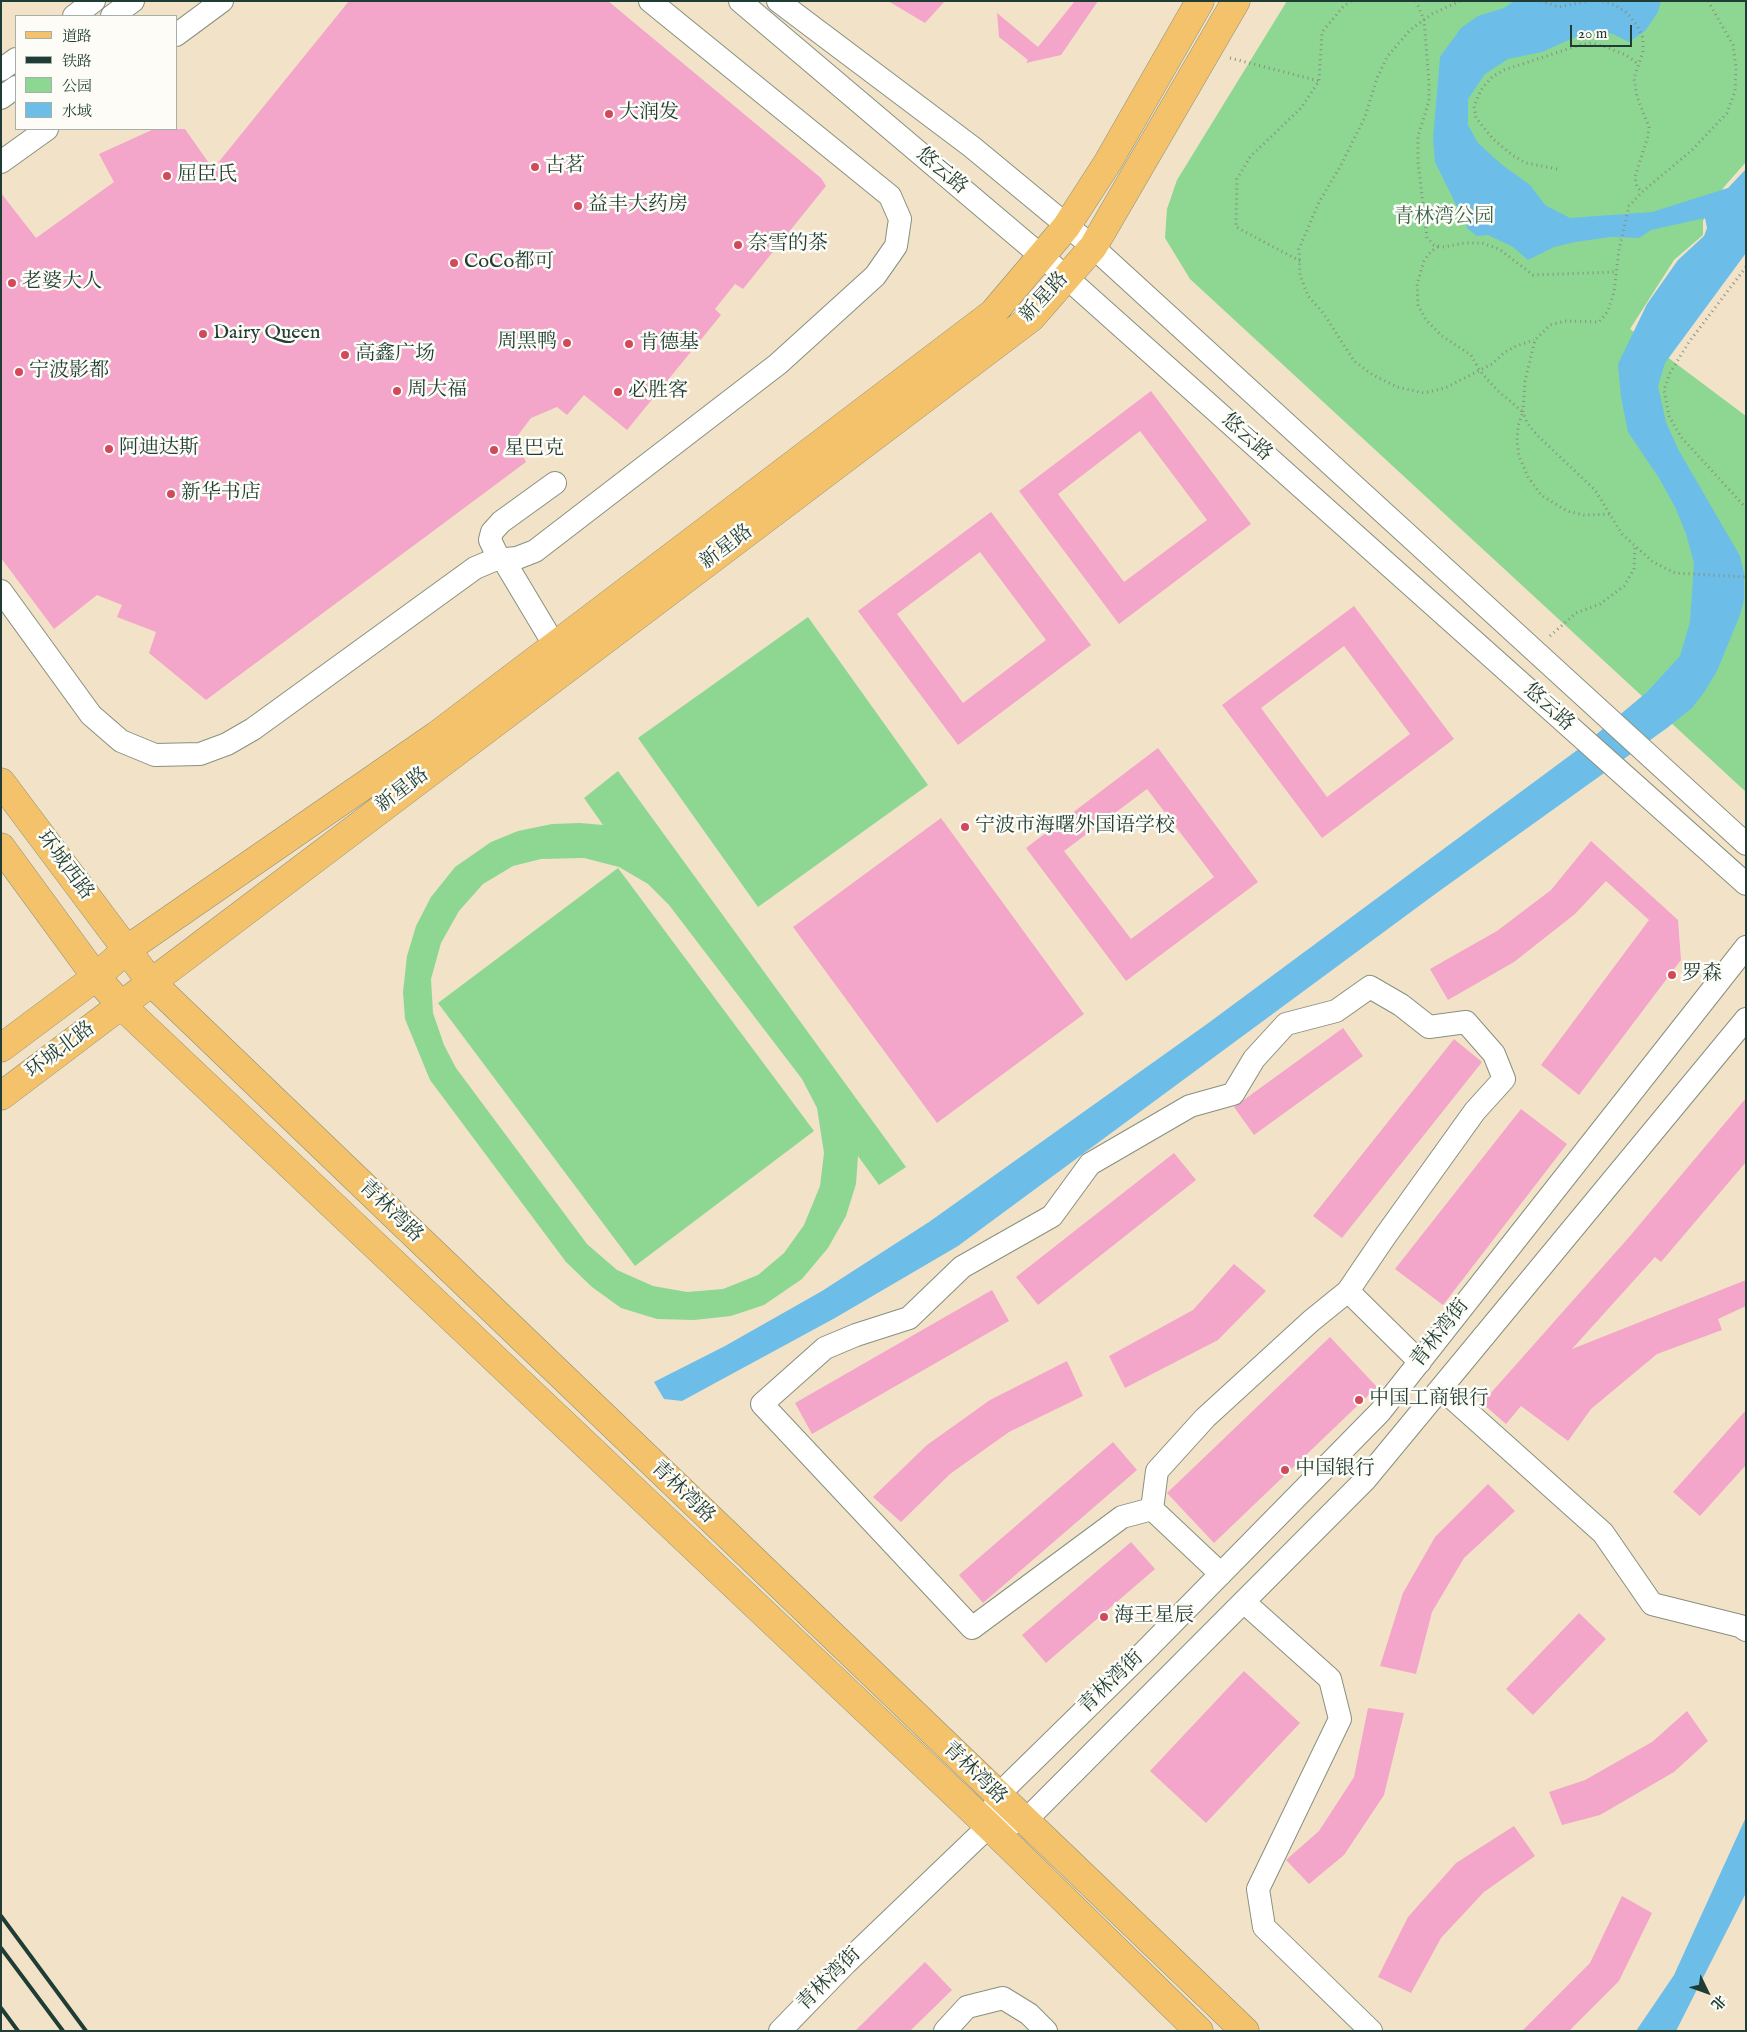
<!DOCTYPE html>
<meta charset="utf-8">
<style>
body{margin:0}
#map{position:relative;width:1747px;height:2032px;overflow:hidden;background:#f2e3c8;font-family:"IM FELL English","Noto Serif SC",serif}
canvas{display:block}
.frame{position:absolute;inset:0;border:2px solid #1f3d34;pointer-events:none}
.legend{position:absolute;left:15px;top:15px;width:162px;height:115px;box-sizing:border-box;background:#fdfcf7;border:1px solid #a4b0a9;margin:0;padding:6px 9px;list-style:none;font-size:15px;color:#1f3d34}
.legend li{display:flex;align-items:center;gap:10px;height:25px}
.legend b{width:25px;border:1px solid #a4b0a9}
.north{position:absolute;left:1682px;top:1967px;width:50px;height:50px;-webkit-text-stroke:4px #fdfcf7;paint-order:stroke;rotate:132deg;font-size:14px;font-weight:700;line-height:20px;text-align:center;color:#1f3d34}
.north::after{content:'';display:block;margin:auto;width:18px;height:22px;background:#1f3d34;clip-path:polygon(50% 0,100% 100%,50% 72%,0 100%)}
.scale{position:absolute;left:1570px;top:25px;width:62px;height:22px;box-sizing:border-box;border:2px solid #1f3d34;border-top:0;padding-left:6px;font-size:15px;line-height:18px;white-space:nowrap;color:#1f3d34;-webkit-text-stroke:4px #fdfcf7;paint-order:stroke}
</style>
<div id="map">
<canvas width="1747" height="2032"></canvas>
<div class="frame"></div>
<ul class="legend">
<li><b style="height:6px;background:#f3c26a"></b>道路</li>
<li><b style="height:6px;background:#1f3d34"></b>铁路</li>
<li><b style="height:14px;background:#8dd793"></b>公园</li>
<li><b style="height:14px;background:#6cbee8"></b>水域</li>
</ul>
<div class="north">北</div>
<div class="scale">20 m</div>
</div>
<script>
const ctx = document.querySelector('canvas').getContext('2d');
ctx.lineJoin = 'round';
function paint(path, color) { ctx.fillStyle = color; ctx.fill(path, 'evenodd'); }
const toPath = rows => new Path2D(rows.map(r => 'M' + r).join(''));
function trace(path, color, width, dash) { ctx.strokeStyle = color; ctx.lineWidth = width; ctx.lineCap = dash ? 'butt' : 'round'; ctx.setLineDash(dash || []); ctx.stroke(path); }
function drawText(font, color, halo, rows, align = 'center') {
  ctx.font = font + ' "IM FELL English","Noto Serif SC",serif'; ctx.lineWidth = 5; ctx.setLineDash([]); ctx.textBaseline = 'middle'; ctx.strokeStyle = halo; ctx.fillStyle = color; for (const [text, x, y, turn = 0] of rows) {
    ctx.save(); ctx.translate(x, y); ctx.rotate((+turn || 0) * Math.PI / 180); ctx.textAlign = isNaN(turn) ? turn : align; if (halo) ctx.strokeText(text, 0, 0); ctx.fillText(text, 0, 0); ctx.restore();
  }
}
paint(toPath([
 [1287,1,1746,1,1746,162,1724,187,1703,221,1703,235,1674,260,1630,329,1746,416,1746,792,1190,279,1165,238,1167,209,1177,180],
 [808,617,928,785,758,907,638,738],
 [618,771,906,1167,879,1185,858,1156,856,1184,846,1216,828,1248,802,1279,764,1305,731,1316,694,1320,657,1319,621,1308,592,1287,566,1262,430,1080,405,1019,403,992,407,956,416,926,431,897,455,867,491,842,518,831,552,824,580,823,603,825,584,798],
 [584,858,619,867,648,884,669,905,802,1079,817,1108,824,1153,820,1186,804,1225,784,1253,758,1275,723,1289,687,1292,653,1286,617,1270,587,1244,456,1068,444,1045,433,1013,431,979,441,943,459,911,483,884,513,866,541,859],
 [618,868,814,1131,635,1266,438,1003]
]), '#8dd793');
paint(toPath([
 [1514,1,1661,1,1658,12,1645,31,1629,42,1613,34,1589,31,1542,52,1508,59,1485,74,1468,99,1468,125,1478,143,1501,164,1530,185,1545,205,1570,218,1652,212,1728,188,1746,169,1746,253,1665,363,1658,386,1666,422,1678,449,1740,556,1744,573,1744,600,1740,615,1717,671,1705,691,1692,708,1667,728,1438,892,958,1246,835,1318,682,1401,664,1399,654,1382,725,1346,822,1291,929,1222,1207,1024,1580,748,1647,692,1680,656,1690,622,1694,563,1686,534,1676,509,1659,478,1628,432,1621,397,1618,364,1647,304,1678,260,1704,236,1707,228,1705,218,1651,230,1639,238,1611,237,1575,242,1554,247,1528,260,1513,247,1488,235,1477,236,1468,229,1435,162,1433,139,1440,57,1461,28,1478,16,1504,8],
 [1746,1817,1746,1893,1676,2031,1636,2031,1674,1975]
]), '#6cbee8');
paint(toPath([
 [349,1,608,1,821,178,826,186,743,289,735,284,715,309,721,315,627,430,584,395,567,415,557,407,531,418,515,439,526,462,206,700,149,653,156,632,117,617,122,605,97,595,54,629,1,558,1,193,36,238,114,182,99,154,154,129,185,129,213,169],
 [888,1,945,1,925,23],
 [1075,1,1098,1,1061,55,1026,63,1028,60,999,37,997,13,1038,47],
 [1151,391,1251,524,1119,624,1019,491],
 [1140,431,1207,520,1124,582,1058,494],
 [991,512,1091,645,958,745,858,611],
 [980,552,1046,640,963,703,897,614],
 [1354,606,1454,739,1322,838,1222,705],
 [1344,646,1410,734,1327,797,1261,708],
 [1158,748,1258,882,1126,981,1026,848],
 [1147,789,1214,877,1131,939,1064,851],
 [941,818,1084,1014,937,1123,793,927],
 [1591,841,1678,920,1681,960,1579,1095,1541,1065,1649,920,1606,881,1575,914,1514,962,1448,1000,1430,969,1497,931,1551,890],
 [1343,1028,1363,1056,1254,1135,1234,1107],
 [1454,1039,1482,1062,1342,1238,1313,1216],
 [1746,1098,1746,1162,1661,1262,1655,1257,1572,1349,1746,1280,1746,1306,1718,1319,1722,1330,1657,1354,1591,1409,1568,1441,1521,1406,1506,1424,1482,1403,1630,1236],
 [1521,1109,1567,1144,1443,1305,1395,1269],
 [1174,1153,1196,1180,1038,1305,1016,1277],
 [1234,1264,1266,1291,1218,1340,1125,1388,1109,1356,1193,1310],
 [992,1290,1009,1321,812,1434,795,1403],
 [1330,1337,1377,1387,1214,1543,1167,1493],
 [1067,1361,1083,1396,1009,1432,950,1474,901,1522,873,1497,927,1445,990,1400],
 [1746,1410,1746,1465,1700,1516,1673,1492],
 [1113,1442,1137,1470,983,1603,959,1575],
 [1488,1484,1515,1511,1464,1558,1432,1612,1416,1674,1380,1666,1403,1593,1435,1537],
 [1131,1542,1155,1569,1046,1663,1022,1635],
 [1579,1613,1606,1639,1533,1715,1506,1689],
 [1244,1671,1300,1723,1206,1823,1150,1771],
 [1368,1708,1404,1713,1384,1795,1344,1855,1309,1884,1286,1860,1319,1831,1354,1777],
 [1687,1711,1708,1741,1674,1772,1600,1815,1562,1825,1549,1792,1585,1780,1652,1742],
 [1514,1826,1535,1856,1484,1892,1441,1938,1411,1993,1378,1977,1408,1917,1456,1863],
 [1622,1896,1652,1913,1619,1981,1569,2031,1522,2031,1590,1963],
 [925,1962,952,1990,910,2031,855,2031]
]), '#f3a5ca');
const minor = toPath([
 [740,1,1066,277,1746,884],
 [778,1,972,147,1093,247,1746,844],
 [74,16,94,1],
 [112,16,133,1],
 [176,35,222,1],
 [1,70,16,59],
 [1,98,16,87],
 [1,162,47,129],
 [499,559,490,540,492,532,501,522,555,483],
 [503,559,555,646],
 [1,591,91,715,121,741,155,755,200,754,227,744,253,729,475,568,494,560,517,558,535,551,778,364,875,276,896,246,900,219,890,196,650,1],
 [1441,1388,1603,1533,1652,1604,1740,1626,1746,1630],
 [1152,1509,1157,1471,1205,1418,1311,1321,1348,1291],
 [1221,1574,1152,1509,1122,1517,972,1628,762,1404,825,1348,856,1335,909,1318,962,1267,1052,1216,1090,1164,1190,1106,1233,1094,1254,1059,1286,1024,1336,1011,1370,987,1401,1005,1429,1027,1466,1022,1494,1054,1504,1079,1475,1111,1386,1235,1348,1291,1420,1362],
 [1244,1602,1330,1679,1340,1719,1258,1889,1264,1927,1371,2031],
 [989,1826,1025,1821,1365,1480,1746,1019],
 [780,2031,846,1963,989,1826,997,1796,1145,1651,1380,1412,1746,947],
 [945,2031,967,2007,1003,1998,1029,2014,1046,2031]
]);
const major = toPath([
 [1,782,150,981,1245,2031],
 [1,847,96,977,122,1006,989,1826,1199,2031],
 [1,1048,96,977,126,950,437,735,993,313,1066,227,1108,162,1200,1],
 [1,1096,1031,318,1093,247,1236,1]
]);
trace(minor, '#88907e', 24);
trace(major, '#88907e', 29);
trace(toPath([
 [1416,1,1424,20,1429,82,1429,101,1418,136,1418,162,1427,238,1434,245,1444,247,1464,243,1482,243,1499,249,1533,275,1616,272],
 [1460,1,1432,14,1410,30,1387,57,1377,78,1365,117,1340,167,1319,202,1299,249,1300,275,1308,296,1324,314,1354,361,1373,375,1397,387,1424,393,1445,388,1492,364,1505,352,1516,346,1534,340],
 [1541,1,1559,7,1589,1],
 [1603,1,1615,5,1627,13,1637,25,1643,38,1643,52,1634,78,1637,97,1649,127,1648,136,1635,177,1637,187,1642,192],
 [1708,1,1733,45,1736,67,1735,91,1727,113,1691,151,1642,192,1629,206,1619,250,1614,292,1608,311,1599,322,1565,321,1550,325,1535,340,1525,381,1523,412,1527,423,1537,435,1595,490,1622,534,1653,562,1675,573,1746,577],
 [1230,58,1319,81],
 [1557,169,1526,163,1512,155,1493,139,1476,118,1474,106,1481,90,1492,77,1504,70,1580,45,1591,43,1606,47,1626,55,1638,64],
 [1438,247,1431,251,1424,261,1417,284,1418,305,1426,320,1442,336,1471,355,1480,371,1498,391,1523,412,1518,426,1517,441,1519,456,1528,477,1541,495,1567,511,1584,515,1610,514],
 [1300,261,1236,227,1237,179,1250,157,1301,108,1319,81,1322,32,1343,7,1351,1],
 [1746,267,1689,342,1670,373,1664,390,1669,416,1681,437,1746,508],
 [1550,636,1576,613,1600,604,1624,586,1634,569,1635,548]
]), '#88907e', 3, [1, 4]);
trace(minor, '#fff', 22);
trace(major, '#f3c26a', 28);
trace(toPath([
 [1,1916,86,2031],
 [1,1948,63,2031],
 [1,2008,18,2031]
]), '#1f3d34', 4);
for (const [x, y, r, color] of [
 [609,114,5,"#d1495b"],
 [535,167,5,"#d1495b"],
 [167,176,5,"#d1495b"],
 [578,206,5,"#d1495b"],
 [738,245,5,"#d1495b"],
 [454,263,5,"#d1495b"],
 [12,283,5,"#d1495b"],
 [203,334,5,"#d1495b"],
 [567,343,5,"#d1495b"],
 [629,344,5,"#d1495b"],
 [345,355,5,"#d1495b"],
 [19,372,5,"#d1495b"],
 [397,391,5,"#d1495b"],
 [618,392,5,"#d1495b"],
 [109,449,5,"#d1495b"],
 [494,450,5,"#d1495b"],
 [171,494,5,"#d1495b"],
 [965,827,5,"#d1495b"],
 [1672,975,5,"#d1495b"],
 [1359,1400,5,"#d1495b"],
 [1285,1470,5,"#d1495b"],
 [1104,1617,5,"#d1495b"]
]) { const dot = new Path2D(); dot.arc(x, y, r, 0, 2 * Math.PI); ctx.fillStyle = color; ctx.fill(dot); trace(dot, '#fdfcf7', 2); }
drawText('20px', '#1f3d34', '#fdfcf7', [
 ["大润发",619,114],
 ["古茗",545,167],
 ["屈臣氏",177,176],
 ["益丰大药房",588,206],
 ["奈雪的茶",748,245],
 ["CoCo都可",464,263],
 ["老婆大人",22,283],
 ["Dairy Queen",213,334],
 ["周黑鸭",557,343,"right"],
 ["肯德基",639,344],
 ["高鑫广场",355,355],
 ["宁波影都",29,372],
 ["周大福",407,391],
 ["必胜客",628,392],
 ["阿迪达斯",119,449],
 ["星巴克",504,450],
 ["新华书店",181,494],
 ["宁波市海曙外国语学校",975,827],
 ["罗森",1682,975],
 ["中国工商银行",1369,1400],
 ["中国银行",1295,1470],
 ["海王星辰",1114,1617]
], 'left');
drawText('20px', '#1f3d34', '#fdfcf7', [
 ["悠云路",941,172,40],
 ["新星路",1045,298,-47],
 ["悠云路",1246,438,42],
 ["新星路",727,548,-37],
 ["悠云路",1548,708,42],
 ["新星路",403,791,-37],
 ["环城西路",64,866,53],
 ["环城北路",61,1051,-37],
 ["青林湾路",390,1212,44],
 ["青林湾街",1441,1334,-52],
 ["青林湾路",682,1493,44],
 ["青林湾街",1112,1683,-44],
 ["青林湾路",974,1774,44],
 ["青林湾街",830,1980,-45]
]);
drawText('20px', '#3a644c', '#fdfcf7', [
 ["青林湾公园",1444,218]
]);
</script>
